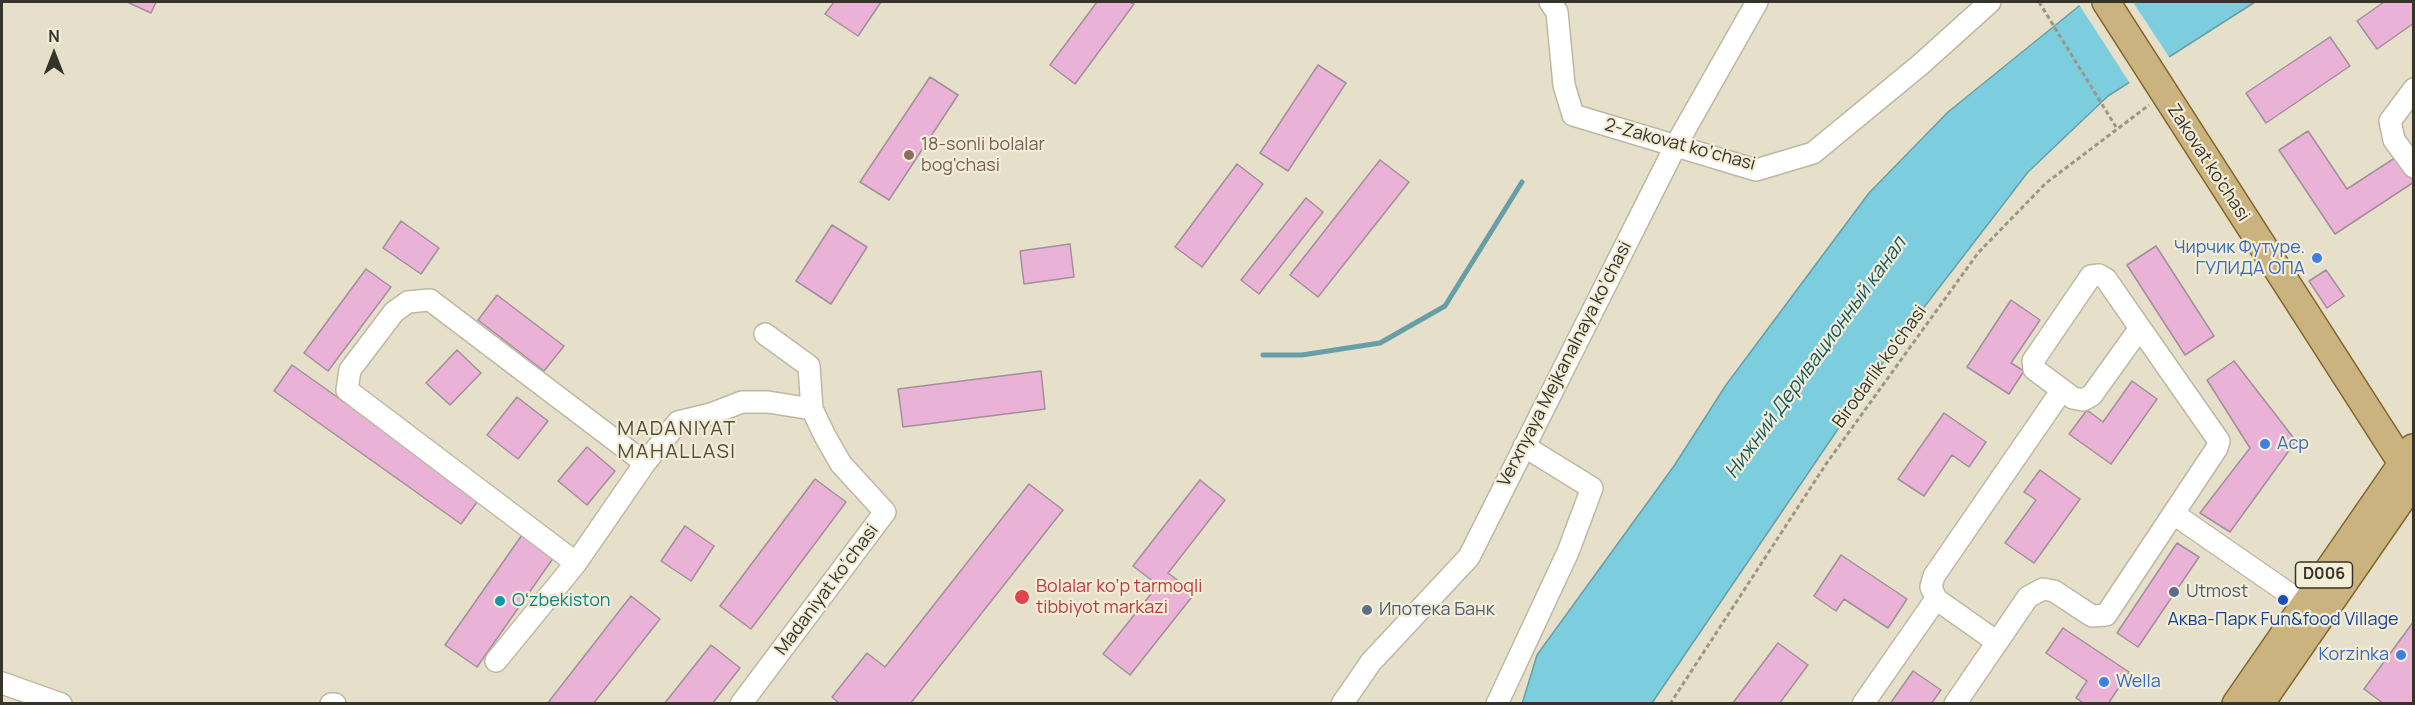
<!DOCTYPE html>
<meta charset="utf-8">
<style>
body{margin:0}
#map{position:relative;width:2415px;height:705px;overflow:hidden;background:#e6e0cb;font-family:Manrope,sans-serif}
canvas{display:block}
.frame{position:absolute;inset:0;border:3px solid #35332a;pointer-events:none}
.north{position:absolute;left:24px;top:24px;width:60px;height:60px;-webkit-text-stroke:4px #f3edd7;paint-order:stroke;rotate:0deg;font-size:16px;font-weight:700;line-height:24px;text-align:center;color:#35332a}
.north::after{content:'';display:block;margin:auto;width:21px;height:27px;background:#35332a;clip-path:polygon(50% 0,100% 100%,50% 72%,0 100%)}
</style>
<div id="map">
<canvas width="2415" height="705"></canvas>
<div class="frame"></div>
<div class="north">N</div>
</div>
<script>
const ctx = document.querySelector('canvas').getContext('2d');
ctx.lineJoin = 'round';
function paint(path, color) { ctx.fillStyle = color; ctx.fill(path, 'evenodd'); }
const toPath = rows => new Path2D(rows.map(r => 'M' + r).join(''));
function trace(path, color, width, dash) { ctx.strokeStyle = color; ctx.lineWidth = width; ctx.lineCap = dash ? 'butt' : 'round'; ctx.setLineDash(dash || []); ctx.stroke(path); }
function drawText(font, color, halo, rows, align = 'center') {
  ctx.font = font + ' Manrope,sans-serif'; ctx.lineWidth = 4.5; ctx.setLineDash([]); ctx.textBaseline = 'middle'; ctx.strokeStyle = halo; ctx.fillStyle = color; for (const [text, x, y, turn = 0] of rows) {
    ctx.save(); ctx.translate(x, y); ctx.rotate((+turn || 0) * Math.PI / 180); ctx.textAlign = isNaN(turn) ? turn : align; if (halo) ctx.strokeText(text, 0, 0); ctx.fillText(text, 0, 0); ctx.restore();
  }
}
const water = toPath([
 [2084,2,2255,2,2108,96,2028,172,1895,345,1652,703,1522,704,1537,655,1674,466,1726,385,1869,193,1948,112,2084,2]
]);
paint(water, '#7ccdde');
trace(water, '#679fa8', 1.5);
paint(toPath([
 [2080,2,2133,2,2171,60,2131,85,2078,3]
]), '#e6e0cb');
trace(toPath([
 [1263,355,1302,355,1380,343,1445,306,1522,182]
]), '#679fa8', 5);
const building = toPath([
 [127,2,156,2,151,13,127,2],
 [834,2,881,2,858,36,825,14,834,2],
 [1097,2,1130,2,1134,4,1075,84,1050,65,1097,2],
 [2384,2,2414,2,2414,23,2377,49,2357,21,2384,2],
 [2330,37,2350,66,2266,123,2246,93,2330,37],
 [1318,65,1346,83,1288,171,1260,153,1318,65],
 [930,77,958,95,889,200,860,182,930,77],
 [2308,131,2347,189,2401,154,2414,173,2414,182,2335,234,2279,150,2308,131],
 [1380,160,1409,182,1318,297,1290,275,1380,160],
 [1237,164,1263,184,1202,267,1175,247,1237,164],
 [1306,198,1323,212,1259,294,1241,280,1306,198],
 [401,221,439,248,421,274,383,248,401,221],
 [832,225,867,247,831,304,796,281,832,225],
 [1070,244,1074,277,1024,284,1020,251,1070,244],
 [2156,246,2214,336,2185,355,2127,265,2156,246],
 [366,269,391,287,328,371,304,353,366,269],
 [2326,270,2344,296,2327,308,2309,281,2326,270],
 [497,295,564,346,544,371,478,320,497,295],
 [2011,300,2040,320,2011,363,2024,371,2009,394,1967,367,2011,300],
 [457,350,481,373,450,405,426,383,457,350],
 [2234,361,2296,441,2230,532,2200,513,2250,448,2207,380,2234,361],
 [292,365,480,498,461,524,274,391,292,365],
 [1041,371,1045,409,903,427,898,389,1041,371],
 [2132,381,2157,399,2111,464,2069,434,2087,410,2103,422,2132,381],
 [517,397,548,421,518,459,487,435,517,397],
 [1944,413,1986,442,1969,467,1952,455,1924,496,1898,479,1944,413],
 [587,447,615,471,587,505,558,481,587,447],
 [2040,470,2080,499,2034,563,2005,543,2036,500,2024,492,2040,470],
 [815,479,846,502,751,629,720,606,815,479],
 [1200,480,1225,500,1168,573,1195,593,1130,675,1103,654,1158,585,1133,566,1200,480],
 [1029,484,1063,510,910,704,840,704,832,697,867,653,885,667,1029,484],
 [685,526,714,546,691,581,661,561,685,526],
 [522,535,554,557,477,667,445,645,522,535],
 [2177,543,2199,557,2138,647,2117,633,2177,543],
 [1841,555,1907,599,1888,628,1844,599,1836,611,1814,596,1841,555],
 [631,596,660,619,593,704,547,704,631,596],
 [2414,621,2414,704,2384,704,2364,689,2414,621],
 [2063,628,2129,672,2108,704,2085,704,2076,698,2087,681,2046,653,2063,628],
 [1778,643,1808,665,1779,704,1732,704,1778,643],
 [711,645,740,668,712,704,664,704,711,645],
 [1913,671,1941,690,1931,704,1890,704,1913,671]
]);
paint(building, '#ebb2d7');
trace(building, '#a28f9b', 1.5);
const minor = toPath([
 [1550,2,1557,12,1564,85,1573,115,1756,170,1813,153,1920,65,1990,2],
 [2414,89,2390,121,2394,140,2414,167],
 [2174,514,2304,604],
 [576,563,347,390,350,370,394,312,408,302,430,300,645,463],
 [1997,642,1936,599,1931,587,1934,576,2062,390],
 [496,661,576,563,645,463,678,422,711,414,742,402,768,402,812,409],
 [2,683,61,704],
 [331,704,335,704],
 [741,704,885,512,841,464,825,436,812,409,809,366,765,334],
 [1342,704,1371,662,1469,557,1676,145,1757,2],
 [1497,704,1568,552,1592,488,1524,446],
 [1863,704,1936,599],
 [1955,704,2028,597,2043,589,2054,591,2092,616,2106,615,2217,448,2219,441,2140,328,2106,279,2099,275,2091,276,2033,361,2034,369,2073,398,2083,400,2092,395,2140,328]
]);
const major = toPath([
 [2106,2,2402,463,2414,471],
 [2236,704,2413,448],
 [2260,704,2414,481]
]);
trace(minor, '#beb8a3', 24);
trace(major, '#80662a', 30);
trace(toPath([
 [2039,2,2116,127],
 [1670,704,1826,464,1978,253,2046,183,2149,105]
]), '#9b9686', 3, [4.5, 3]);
trace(minor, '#fff', 21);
trace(major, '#cbb37f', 27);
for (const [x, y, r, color] of [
 [909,155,6,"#8d6e63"],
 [2317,258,6,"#3f7fe0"],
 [2265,444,6,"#3f7fe0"],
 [2174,592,6,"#5c6f8a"],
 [1022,597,8,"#e0444e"],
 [2283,600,6,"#1a4fb4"],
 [500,601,6,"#0f9aa8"],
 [1367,610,6,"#5c6f8a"],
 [2401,655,6,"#3f7fe0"],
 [2104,682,6,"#3f7fe0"]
]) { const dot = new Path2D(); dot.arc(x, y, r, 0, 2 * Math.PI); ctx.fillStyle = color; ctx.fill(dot); trace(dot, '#f3edd7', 2); }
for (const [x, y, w] of [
 [2324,575,57]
]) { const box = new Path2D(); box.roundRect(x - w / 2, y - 13, w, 26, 4.5); ctx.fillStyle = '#f3edd7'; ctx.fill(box); trace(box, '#35332a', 1.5); }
drawText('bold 16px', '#35332a', null, [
 ["D006",2324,575]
]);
drawText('18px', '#785e54', '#f3edd7', [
 ["18-sonli bolalar",921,145],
 ["bog'chasi",921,166]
], 'left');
drawText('18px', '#35332a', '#f3edd7', [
 ["2-Zakovat ko‘chasi",1680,145,15],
 ["Zakovat ko'chasi",2208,163,57],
 ["Verxnyaya Mejkanalnaya ko‘chasi",1565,364,-63],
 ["Birodarlik ko'chasi",1880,367,-54],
 ["Madaniyat ko‘chasi",827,590,-53]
]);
drawText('18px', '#366cbe', '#f3edd7', [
 ["Чирчик Футуре.",2305,248],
 ["ГУЛИДА ОПА",2305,269],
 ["Аср",2277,444,"left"],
 ["Korzinka",2389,655],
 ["Wella",2116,682,"left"]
], 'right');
drawText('18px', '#be3a42', '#f3edd7', [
 ["Bolalar ko‘p tarmoqli",1036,587],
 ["tibbiyot markazi",1036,608]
], 'left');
drawText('18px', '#4e5e75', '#f3edd7', [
 ["Utmost",2186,592],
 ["Ипотека Банк",1379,610]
], 'left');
drawText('18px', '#0d838f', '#f3edd7', [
 ["Oʻzbekiston",512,601]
], 'left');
drawText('18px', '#164399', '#f3edd7', [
 ["Аква-Парк Fun&food Village",2283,620]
]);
drawText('italic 20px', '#155a66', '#f3edd7', [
 ["Нижний Деривационный канал",1816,358,-54]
]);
ctx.letterSpacing = '1.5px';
drawText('20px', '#524d3b', '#f3edd7', [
 ["MADANIYAT",677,429],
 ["MAHALLASI",677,452]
]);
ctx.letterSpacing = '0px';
</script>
